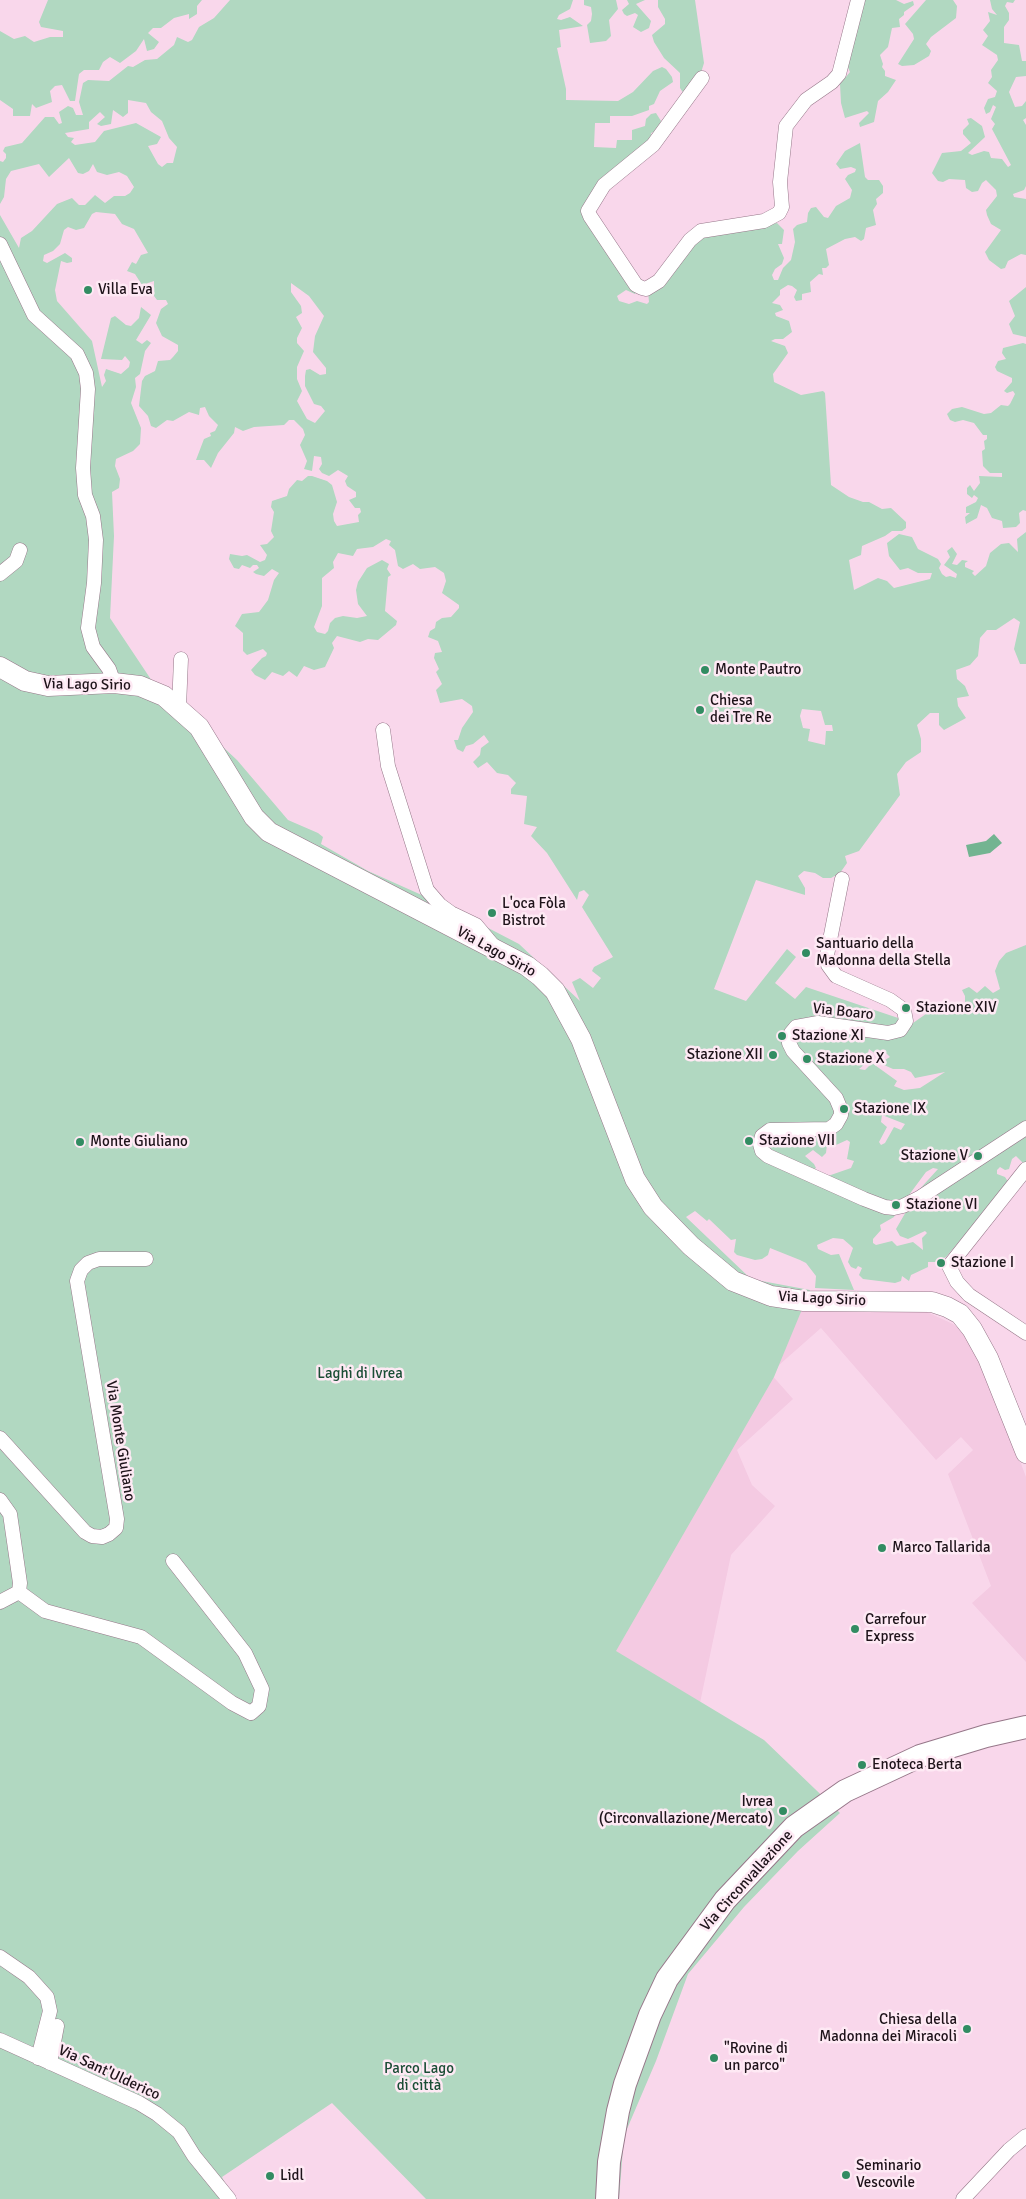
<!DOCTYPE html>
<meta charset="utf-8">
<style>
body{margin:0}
canvas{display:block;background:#f9d7eb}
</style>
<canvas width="1026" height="2199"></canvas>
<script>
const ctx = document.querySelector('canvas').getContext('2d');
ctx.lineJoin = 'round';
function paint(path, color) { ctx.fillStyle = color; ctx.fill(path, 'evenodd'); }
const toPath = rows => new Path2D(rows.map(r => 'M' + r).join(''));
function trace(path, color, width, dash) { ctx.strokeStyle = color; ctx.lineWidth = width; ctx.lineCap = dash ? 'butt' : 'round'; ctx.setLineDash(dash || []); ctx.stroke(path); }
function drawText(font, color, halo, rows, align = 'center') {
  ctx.font = font + ' Signika,sans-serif'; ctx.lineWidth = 5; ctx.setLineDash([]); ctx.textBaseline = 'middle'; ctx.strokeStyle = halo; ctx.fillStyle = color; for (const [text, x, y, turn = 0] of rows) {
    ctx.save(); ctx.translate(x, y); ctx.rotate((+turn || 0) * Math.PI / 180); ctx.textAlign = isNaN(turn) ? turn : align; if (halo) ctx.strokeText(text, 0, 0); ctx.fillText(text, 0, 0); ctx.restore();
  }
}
paint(toPath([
 [556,1016,718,1281,927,1312,953,1324,966,1335,982,1360,1026,1477,1026,1662,972,1603,991,1586,948,1474,973,1450,961,1437,936,1460,821,1328,770,1373,793,1399,737,1450,752,1485,775,1506,731,1555,696,1722,590,1957]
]), '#f4cae2');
paint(toPath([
 [48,0,202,0,197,6,197,14,189,19,189,14,174,18,161,28,153,28,148,33,159,42,154,49,147,51,144,39,136,51,120,63,110,57,103,62,99,70,84,70,79,74,75,101,70,101,62,85,55,86,50,91,52,102,36,108,32,104,30,116,13,116,13,109,0,100,0,31,14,39,25,36,34,42,50,37,63,37,63,31,41,27,39,22],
 [230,0,573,0,570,9,559,15,557,19,561,20,570,17,583,26,559,30,561,47,557,48,566,89,566,100,618,101,633,92,653,71,662,67,666,69,672,77,673,82,660,91,654,104,649,106,649,110,632,116,610,116,610,123,595,123,594,147,616,148,617,140,632,140,632,130,645,126,646,119,651,114,656,113,661,121,657,131,651,133,652,137,584,205,637,291,635,294,626,290,617,296,619,301,629,304,637,301,647,304,649,302,648,292,701,236,777,223,784,230,782,244,778,244,784,258,782,264,775,269,772,275,774,280,778,280,783,268,791,260,795,242,793,229,797,225,807,222,808,213,811,208,816,207,824,217,828,218,836,206,850,198,852,190,845,179,848,175,855,172,856,169,851,167,840,169,836,164,845,151,860,143,865,177,868,180,879,180,883,186,883,193,876,199,877,204,873,210,876,225,866,228,864,239,861,241,855,237,845,239,826,249,829,265,826,268,822,268,823,275,819,274,810,282,811,292,802,294,802,300,796,301,794,297,797,290,792,286,788,285,780,290,780,295,772,303,780,305,783,310,775,313,776,316,789,321,792,332,783,339,775,339,771,341,785,346,788,353,773,374,774,382,801,395,823,391,825,393,831,485,849,497,863,502,869,502,882,509,891,508,906,522,906,528,902,531,892,531,885,536,862,546,861,555,849,560,854,590,878,578,887,581,894,588,930,579,932,573,918,573,908,568,900,570,889,556,887,543,899,534,912,537,918,549,938,559,941,564,939,568,942,574,946,577,950,576,956,578,957,574,944,565,950,557,947,551,952,547,957,554,952,564,957,565,962,560,968,561,965,563,965,567,974,571,972,573,975,576,986,566,990,553,1001,544,1009,543,1018,552,1017,539,1026,532,1026,664,1020,664,1014,649,1020,622,1014,618,996,630,987,630,980,638,978,656,970,665,956,670,957,679,965,686,969,696,957,698,958,706,966,718,944,730,939,725,939,713,930,713,917,725,921,739,921,752,906,762,897,774,900,795,859,851,845,856,847,863,840,873,831,878,823,878,815,873,804,871,798,876,805,888,805,895,756,880,714,989,746,1001,787,949,796,957,775,983,795,999,806,987,913,1023,933,1009,947,1015,965,1010,965,996,962,990,969,987,977,993,985,986,993,993,1000,989,995,971,999,961,1006,953,1026,945,1026,1162,1024,1164,1016,1156,1012,1159,1009,1169,1005,1170,1000,1167,997,1170,997,1174,1005,1177,1009,1183,946,1257,936,1262,928,1262,928,1267,911,1275,909,1281,902,1276,901,1281,895,1283,863,1279,859,1275,862,1268,858,1266,856,1269,851,1267,848,1262,853,1248,850,1245,843,1239,833,1238,817,1245,818,1249,831,1255,839,1254,854,1290,815,1288,816,1276,806,1263,800,1260,770,1248,768,1255,762,1259,755,1260,737,1255,734,1252,736,1239,731,1240,709,1219,707,1221,695,1211,686,1217,751,1279,810,1290,774,1377,616,1651,764,1740,840,1813,798,1851,744,1907,688,1974,656,2061,624,2136,619,2199,426,2199,332,2103,222,2177,233,2199,0,2199,0,215,19,248,21,238,32,231,57,204,72,198,79,205,85,205,95,195,105,203,114,196,125,196,130,193,134,187,127,176,119,172,107,175,97,172,93,164,89,171,83,174,78,173,69,158,49,177,39,164,11,171,6,179,4,197,0,204,0,161,3,162,6,158,6,154,3,151,5,147,22,143,45,117,54,117,59,124,62,123,59,112,68,106,73,108,76,115,83,115,79,102,83,83,88,80,109,81,128,66,133,67,145,60,157,59,174,45,177,37,188,42,192,40,199,27,214,18],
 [128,100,146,103,151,112,162,121,169,138,177,147,173,163,167,163,162,167,158,164,148,146,157,144,161,137,136,123,104,131,95,142,75,145,71,142,74,138,68,137,65,133,89,129,89,122,100,112,105,117,97,124,101,126,111,124,113,110,123,117,128,113],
 [96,212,115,214,122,224,134,229,148,253,141,255,136,264,132,262,127,271,135,274,142,285,154,281,154,296,157,300,166,300,168,304,161,309,156,323,162,336,178,345,178,351,173,357,170,360,158,361,155,371,145,376,142,381,139,406,148,416,151,426,156,428,167,420,173,421,189,412,199,415,200,408,205,407,209,416,218,425,215,431,210,433,211,436,204,439,196,460,204,460,211,468,218,453,234,433,235,427,243,431,254,427,284,425,289,420,294,420,303,429,305,435,300,445,307,461,304,469,312,471,314,456,321,457,322,464,319,469,322,473,329,476,338,470,348,476,345,481,347,486,356,492,356,497,349,500,355,508,360,508,361,512,358,515,359,522,337,526,334,521,333,514,337,502,332,485,327,481,312,476,308,476,302,481,297,480,289,489,287,496,272,501,271,507,274,512,271,531,274,537,267,544,260,545,267,555,265,560,260,562,247,555,242,556,230,554,229,559,234,568,239,569,242,565,250,568,253,565,257,565,259,568,253,572,256,574,264,576,272,569,279,573,274,580,268,600,259,612,242,614,235,626,243,633,243,651,247,655,263,649,267,653,266,656,262,658,251,670,255,675,265,680,272,672,283,676,289,671,297,677,304,666,314,670,325,667,334,648,332,643,337,636,360,642,368,639,378,640,396,625,397,621,385,611,388,577,391,575,387,569,389,564,382,560,367,568,358,582,356,590,358,604,367,616,357,618,343,616,335,618,330,623,328,631,325,634,317,632,314,627,322,606,322,578,334,568,333,562,338,553,353,556,357,549,373,547,386,539,391,541,389,545,395,550,398,566,403,569,413,564,420,569,435,567,444,573,446,581,442,593,459,605,459,608,451,617,442,618,436,622,435,628,430,631,428,637,438,641,442,652,435,653,434,658,439,669,436,672,442,684,436,690,440,703,462,699,472,706,473,712,462,728,458,740,454,740,457,749,463,752,466,746,473,744,484,735,489,742,481,748,480,755,473,762,478,768,487,762,497,773,508,775,516,783,511,789,511,794,527,796,524,824,537,827,531,836,547,853,577,900,579,892,584,890,589,895,582,907,613,957,594,967,592,971,601,978,593,988,580,978,572,982,580,1001,519,944,444,905,368,871,321,844,323,837,318,833,288,820,237,760,152,681,110,618,114,536,112,492,119,488,120,479,115,466,116,459,133,451,140,444,141,428,131,403,136,387,135,378,140,374,145,351,151,343,147,340,142,344,136,340,151,315,141,307,139,318,131,326,126,325,115,316,111,318,101,359,122,360,125,356,130,362,129,367,121,374,106,369,104,375,106,381,102,387,92,341,57,301,55,290,61,261,67,263,72,262,72,258,65,253,47,263,43,261,44,255,53,251,60,244,64,230,68,227,76,230,84,228,92,214],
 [291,283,309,296,324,316,315,336,313,352,326,368,326,374,320,375,310,369,306,370,305,376,305,386,314,404,321,406,325,411,315,423,307,419,297,401,302,391,297,379,297,367,304,351,297,343,297,338,302,328,296,317,302,313,301,306,291,292],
 [802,709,821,711,825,725,832,725,833,731,826,731,825,745,808,741,810,729,803,728,800,716],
 [869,1049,877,1055,886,1053,890,1057,883,1061,884,1065,893,1069,904,1069,911,1072,915,1078,945,1072,920,1088,904,1090,894,1086,897,1081,872,1063,865,1070,859,1069,865,1064],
 [882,1115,905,1124,901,1130,894,1127,885,1143,881,1145,879,1142,887,1127,881,1122],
 [847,1140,850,1142,847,1159,854,1161,851,1168,825,1177,812,1171,816,1168,814,1164,805,1156,813,1150,822,1157,826,1153,827,1145,836,1145],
 [933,1168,938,1169,918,1191,896,1229,900,1236,908,1239,925,1231,927,1233,922,1238,923,1250,913,1242,897,1246,892,1241,876,1245,873,1243,873,1239,881,1230,880,1225,894,1217,900,1201,909,1195,926,1172],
 [584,0,616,0,618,9,609,20,611,36,606,41,590,43,587,25,591,21,592,14,591,7,584,5],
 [627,0,645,0,636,4,651,21,649,28,641,32,633,27,638,15,635,13,627,16,624,14,622,10,629,4],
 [658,0,695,0,704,63,700,76,684,94,680,88,680,73,664,58,654,42,652,35,665,24,665,19,658,7],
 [862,0,896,0,904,4,913,1,914,5,904,12,904,15,899,19,900,27,892,28,888,47,880,55,883,64,882,67,885,71,885,76,896,80,888,92,878,101,874,122,860,127,859,123,869,113,867,111,845,118,841,103,840,84,850,72,846,63],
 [926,0,953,0,957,6,956,18,931,37,926,44,931,51,929,56,914,65,902,66,898,64,914,39,913,34,905,24],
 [990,0,1015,0,1013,3,1007,2,1005,6,1009,13,1009,20,1004,27,1004,43,1019,45,1022,61,1026,61,1026,76,1016,77,1009,92,1015,107,1022,106,1026,101,1026,118,1023,120,1026,125,1026,186,1024,190,1013,194,1014,197,1026,199,1026,255,1021,254,1008,261,1005,268,1001,269,989,260,985,252,1001,230,991,224,987,215,986,210,997,196,996,190,986,180,982,183,978,191,972,192,966,188,965,180,949,179,943,182,938,181,932,173,942,153,961,151,971,143,963,134,963,130,969,124,967,119,971,118,982,126,985,137,968,153,972,155,984,151,989,152,991,158,1002,159,1008,167,1011,165,992,129,995,124,991,119,996,107,993,105,990,112,986,114,984,108,988,99,995,97,997,91,988,83,992,77,991,70,998,60,997,55,982,45,988,36,983,30,990,21,988,12,997,15,992,9],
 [1026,287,1026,337,1013,334,1009,324,1015,316,1009,301],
 [1023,343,1026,344,1026,511,1023,510,1019,513,1020,523,1016,527,1003,528,1002,521,992,518,987,508,981,505,977,518,966,524,965,517,970,513,966,513,966,507,976,502,978,498,974,495,972,498,967,494,967,488,970,485,974,491,980,483,979,476,1002,477,1002,473,990,473,983,466,982,451,985,449,984,441,987,439,987,435,983,435,974,423,963,420,955,422,950,420,947,414,952,409,962,407,984,414,991,413,1001,405,1008,406,1010,404,1015,394,1013,391,1007,393,1004,391,1012,382,1012,378,997,371,995,367,998,361,1006,359,1002,353,1003,348]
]), '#b1d8c1');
paint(toPath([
 [994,834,1002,843,990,853,969,857,966,845,986,841]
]), '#73b491');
const minor = toPath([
 [702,78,653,145,604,185,588,211,590,216,636,285,642,288,646,289,659,281,690,240,701,231,764,221,779,213,782,207,780,182,786,126,806,100,832,82,839,74,858,0],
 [0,244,34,315,77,354,86,373,88,389,83,468,85,495,93,516,96,540,94,583,88,628,93,647,109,669,114,683],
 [0,574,16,561,20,550],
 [179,707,181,659],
 [383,730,388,766,427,890,440,905,451,913,476,925,492,944],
 [842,879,827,955,828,965,836,976,890,1000,904,1010,906,1021,900,1030,888,1033,818,1023,796,1027,791,1033,789,1043,793,1051,836,1098,841,1110,841,1115,836,1124,829,1129,770,1130,762,1136,760,1144,762,1151,768,1156,864,1199,885,1207,894,1208,903,1206,919,1198,1026,1128],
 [1026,1169,949,1266,957,1282,969,1295,1026,1333],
 [0,1438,85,1532,92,1536,102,1537,109,1534,116,1528,117,1519,77,1281,81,1270,88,1263,99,1259,146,1259],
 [0,1500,10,1514,20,1583,19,1592],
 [19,1592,45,1611,141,1637,232,1703,251,1713,259,1706,262,1689,245,1653,173,1561],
 [0,1602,19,1592],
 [0,1957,29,1977,47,1997,50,2011,38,2058],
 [0,2040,139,2103,157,2114,179,2132,194,2156,229,2199],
 [50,2063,57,2026],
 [963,2199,1009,2150,1026,2136]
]);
const secondary = toPath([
 [0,667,25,681,48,686,114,683,140,686,164,696,199,727,254,817,269,832,527,966,540,976,555,991,581,1039,635,1179,653,1207,691,1246,733,1281,771,1296,804,1301,932,1302,947,1307,960,1314,972,1329,988,1358,1026,1453]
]);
const primary = toPath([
 [607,2199,609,2162,618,2111,625,2084,650,2015,667,1979,725,1900,794,1827,845,1791,920,1756,986,1736,1026,1727]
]);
trace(minor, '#967789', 15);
trace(secondary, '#967789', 21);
trace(primary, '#967789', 24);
trace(minor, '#fff', 14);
trace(secondary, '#fff', 20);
trace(primary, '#fff', 22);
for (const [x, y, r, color] of [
 [88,290,5,"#328c62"],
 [705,670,5,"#328c62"],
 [700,710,5,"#328c62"],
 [492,913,5,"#328c62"],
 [806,953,5,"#328c62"],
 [906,1008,5,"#328c62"],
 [782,1036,5,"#328c62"],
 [773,1055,5,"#328c62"],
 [807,1059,5,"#328c62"],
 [844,1109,5,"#328c62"],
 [749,1141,5,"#328c62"],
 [80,1142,5,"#328c62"],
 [978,1156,5,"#328c62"],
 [896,1205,5,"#328c62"],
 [941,1263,5,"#328c62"],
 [882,1548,5,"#328c62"],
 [855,1629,5,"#328c62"],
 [862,1765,5,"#328c62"],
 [783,1811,5,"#328c62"],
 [967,2029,5,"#328c62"],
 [714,2058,5,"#328c62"],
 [846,2175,5,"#328c62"],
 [270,2176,5,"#328c62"]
]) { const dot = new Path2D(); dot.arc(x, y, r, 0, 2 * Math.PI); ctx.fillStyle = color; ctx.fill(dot); trace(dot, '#fee9f4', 2); }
drawText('15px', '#1e131a', '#fee9f4', [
 ["Villa Eva",98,290],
 ["Monte Pautro",715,670],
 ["Chiesa",710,701],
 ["dei Tre Re",710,718],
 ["L'oca Fòla",502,904],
 ["Bistrot",502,921],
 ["Santuario della",816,944],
 ["Madonna della Stella",816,961],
 ["Stazione XIV",916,1008],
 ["Stazione XI",792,1036],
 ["Stazione XII",763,1055,"right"],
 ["Stazione X",817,1059],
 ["Stazione IX",854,1109],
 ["Stazione VII",759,1141],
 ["Monte Giuliano",90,1142],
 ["Stazione V",968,1156,"right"],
 ["Stazione VI",906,1205],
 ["Stazione I",951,1263],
 ["Marco Tallarida",892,1548],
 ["Carrefour",865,1620],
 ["Express",865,1637],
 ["Enoteca Berta",872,1765],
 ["Ivrea",773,1802,"right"],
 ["(Circonvallazione/Mercato)",773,1819,"right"],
 ["Chiesa della",957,2020,"right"],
 ["Madonna dei Miracoli",957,2037,"right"],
 ["\"Rovine di",724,2049],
 ["un parco\"",724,2066],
 ["Seminario",856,2166],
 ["Vescovile",856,2183],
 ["Lidl",280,2176]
], 'left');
drawText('15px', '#1e131a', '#fee9f4', [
 ["Via Lago Sirio",87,685,1],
 ["Via Lago Sirio",496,952,29],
 ["Via Boaro",843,1012,6],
 ["Via Lago Sirio",822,1299,3],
 ["Via Monte Giuliano",120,1441,81],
 ["Via Circonvallazione",747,1881,-48],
 ["Via Sant'Ulderico",109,2073,25]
]);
drawText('15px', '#1a4d35', '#fee9f4', [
 ["Laghi di Ivrea",360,1374],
 ["Parco Lago",419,2069],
 ["di città",419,2086]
]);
</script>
